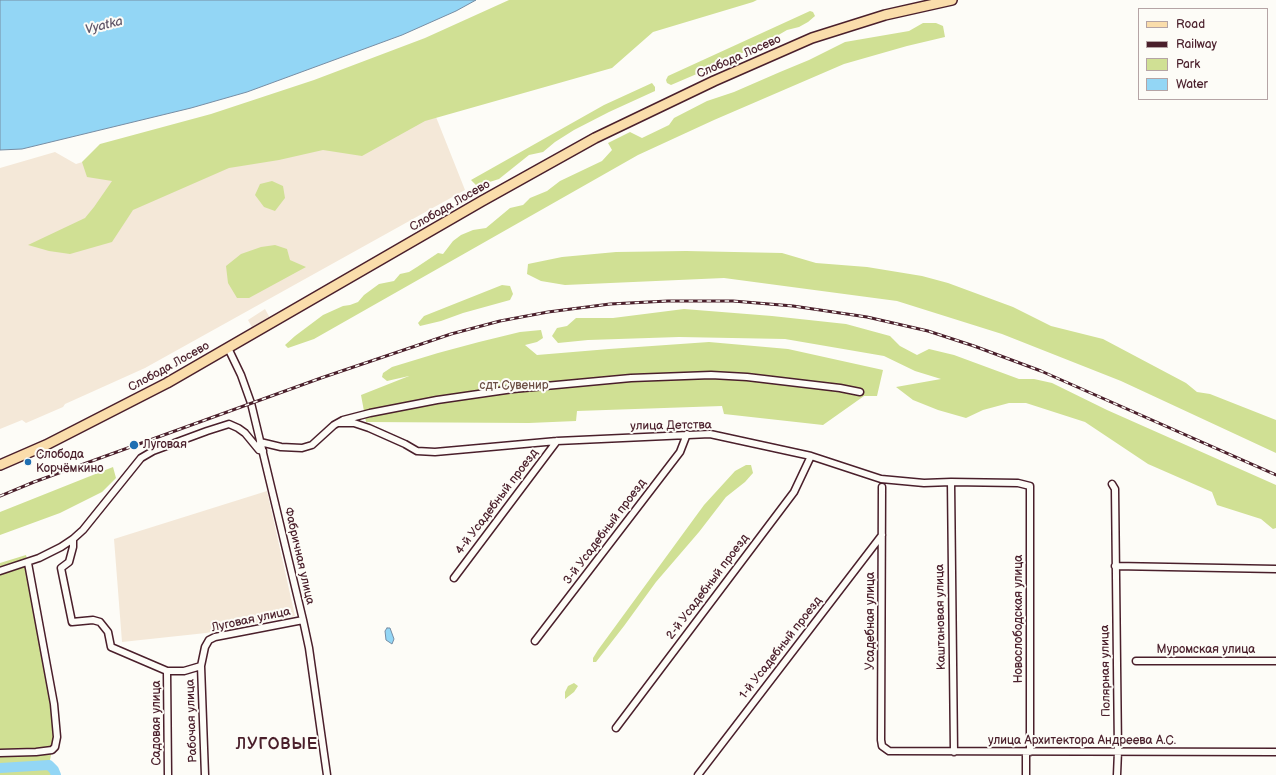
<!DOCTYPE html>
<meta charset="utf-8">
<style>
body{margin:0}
#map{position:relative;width:1276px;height:775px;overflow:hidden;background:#fdfcf7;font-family:"Balsamiq Sans",sans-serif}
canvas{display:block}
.legend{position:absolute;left:1138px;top:8px;width:130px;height:92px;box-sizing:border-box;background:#fdfcf7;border:1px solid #b5a4a5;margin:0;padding:5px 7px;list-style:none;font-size:12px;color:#4a1f2b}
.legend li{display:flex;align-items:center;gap:8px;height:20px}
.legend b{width:20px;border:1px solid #b5a4a5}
</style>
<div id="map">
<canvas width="1276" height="775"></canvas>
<ul class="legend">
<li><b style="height:5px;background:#faddab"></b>Road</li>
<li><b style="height:5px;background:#4a1f2b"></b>Railway</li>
<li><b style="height:11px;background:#d0e094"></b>Park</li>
<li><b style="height:11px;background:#93d6f5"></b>Water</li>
</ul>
</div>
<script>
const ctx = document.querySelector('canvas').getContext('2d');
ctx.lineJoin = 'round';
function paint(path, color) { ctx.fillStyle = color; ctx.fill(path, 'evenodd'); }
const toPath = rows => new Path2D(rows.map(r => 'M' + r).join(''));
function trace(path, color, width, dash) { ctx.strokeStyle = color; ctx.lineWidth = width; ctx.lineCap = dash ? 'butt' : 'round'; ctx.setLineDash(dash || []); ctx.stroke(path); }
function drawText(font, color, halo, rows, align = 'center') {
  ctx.font = font + ' "Balsamiq Sans",sans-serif'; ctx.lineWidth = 4; ctx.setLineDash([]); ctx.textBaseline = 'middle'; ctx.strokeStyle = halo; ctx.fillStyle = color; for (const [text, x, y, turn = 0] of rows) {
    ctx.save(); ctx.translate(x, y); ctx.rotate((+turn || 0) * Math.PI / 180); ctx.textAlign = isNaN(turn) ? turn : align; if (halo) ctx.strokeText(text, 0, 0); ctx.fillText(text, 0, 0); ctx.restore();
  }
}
paint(toPath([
 [413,59,465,190,145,368,65,404,63,407,26,423,22,420,0,429,0,168,55,152,76,164],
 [265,309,270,318,253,329,248,320],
 [267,491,295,616,206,633,122,642,114,539]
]), '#f4e8d8');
paint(toPath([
 [509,0,757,0,753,2,653,32,612,68,425,121,362,156,323,150,279,160,229,168,133,210,112,242,70,254,49,251,28,245,85,218,94,207,112,181,87,177,82,162,100,144,211,114,314,80,425,38],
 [810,11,813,12,815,16,808,22,799,27,787,30,775,37,740,54,730,56,722,59,720,64,671,85,667,83,666,80,668,76],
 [923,23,936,23,943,26,945,37,907,46,844,64,714,120,638,155,314,339,288,348,285,345,295,336,323,315,343,306,350,305,358,302,364,295,379,284,394,281,400,274,409,272,417,267,438,253,443,254,453,241,461,235,473,230,486,228,510,208,523,205,530,198,547,191,560,181,602,161,612,150,608,143,630,132,642,138,669,125,674,118,707,101,734,92,780,72,809,60,845,42,909,31],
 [652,83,655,87,655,91,609,112,574,130,555,142,543,152,529,155,499,179,477,186,471,180,604,105],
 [272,181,283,186,285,198,275,211,264,207,255,195,260,184],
 [275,245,287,249,290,260,306,267,249,298,237,298,228,283,226,266,241,254,261,247],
 [686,251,782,253,816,263,867,267,922,276,948,283,1013,307,1051,326,1103,339,1186,383,1197,392,1210,394,1276,420,1276,453,1121,381,1002,334,897,301,724,278,565,285,541,281,527,274,528,264,562,257,616,252],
 [502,285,510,286,513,294,510,300,463,313,441,321,420,326,418,323,424,316],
 [684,309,772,316,846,324,890,336,900,346,917,355,929,349,954,355,1019,379,1034,379,1052,383,1107,410,1276,485,1276,528,1273,529,1261,519,1217,505,1212,492,1148,464,1085,422,1026,403,1009,403,983,410,966,418,938,410,913,400,896,387,941,379,915,371,884,356,785,339,679,337,588,340,558,343,552,336,557,328,567,326,576,318,613,318],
 [541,330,543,338,537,342,525,345,537,355,609,349,709,342,788,349,883,370,877,396,864,396,823,425,724,414,722,406,577,411,576,421,529,423,366,422,361,395,409,376,387,381,382,377,383,373,392,367,438,353,479,342,520,332],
 [746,465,751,465,753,473,745,482,726,497,699,532,656,582,624,626,596,662,593,662,593,658,598,650,704,505,735,471],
 [113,467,116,478,102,492,60,513,0,535,0,512],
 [26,555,28,563,57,737,52,750,49,765,54,770,56,775,0,775,0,563],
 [574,683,578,686,574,692,565,699,565,692,568,686]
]), '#d0e094');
const water = toPath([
 [0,0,476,0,456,11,402,35,247,92,191,108,22,149,0,150,0,0],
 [387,628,390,628,394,639,392,644,386,640,385,631,387,628]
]);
paint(water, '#93d6f5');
trace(water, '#768da4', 1);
trace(toPath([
 [0,768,49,765,54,770,56,775]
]), '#93d6f5', 10);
const street = toPath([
 [228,348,241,375,251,403,303,620,309,648,327,775],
 [338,423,354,423,369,428,405,444,417,451,435,452,557,441,710,434,811,456,881,479,924,483,951,482,1018,483,1030,486,1030,752],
 [260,442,281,447,302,448,312,445,334,425,343,420,370,413,437,400,513,389,631,378,711,375,747,377,840,388,860,392],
 [951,482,954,752],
 [1112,484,1115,489,1118,751,1117,775],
 [882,487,881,740,882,746,889,751,1276,752],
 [73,539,73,547,69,562,61,568,72,622,93,620,100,622,108,632,111,647,167,671,184,671,201,666,205,647,209,640,215,637,303,620],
 [1115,566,1276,569],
 [0,571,39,558,61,547,73,539,83,530,141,458,153,451,207,431,229,424,238,428,245,433,259,450,263,451],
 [454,578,557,441],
 [535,641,680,452,687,434],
 [1136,661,1276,661],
 [201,666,205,775],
 [167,671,168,775],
 [616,728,794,492,811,456],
 [0,753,36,752,52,750,55,747,57,737,54,704,28,563],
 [698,775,882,535],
 [1026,775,1026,753]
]);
const primary = toPath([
 [0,465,46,445,167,383,482,201,595,138,714,81,812,38,885,15,952,0]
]);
trace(street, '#4a1f2b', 9);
trace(primary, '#4a1f2b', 12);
trace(street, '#fdfcf7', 6);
trace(primary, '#faddab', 9);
const rail = toPath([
 [0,496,34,482,321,378,451,334,500,321,548,312,610,304,668,301,733,301,793,306,867,317,928,331,974,346,1041,371,1276,475]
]);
trace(rail, '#4a1f2b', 3);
trace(rail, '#fdfcf7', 1.5, [4.5]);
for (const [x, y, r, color] of [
 [134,445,5,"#1f6fb2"],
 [28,462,4,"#1f6fb2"]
]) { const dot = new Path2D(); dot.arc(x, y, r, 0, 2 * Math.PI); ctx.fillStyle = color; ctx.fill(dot); trace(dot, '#fdfcf7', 1.5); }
drawText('12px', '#4a1f2b', '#fdfcf7', [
 ["Слобода Лосево",739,57,-24],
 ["Слобода Лосево",450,206,-30],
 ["Слобода Лосево",169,367,-29],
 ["улица Детства",671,426,-1],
 ["4-й Усадебный проезд",497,502,-53],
 ["3-й Усадебный проезд",605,532,-53],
 ["Фабричная улица",299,556,77],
 ["2-й Усадебный проезд",708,587,-53],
 ["Каштановая улица",941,617,-91],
 ["Новослободская улица",1019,619,-90],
 ["Луговая улица",251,620,-12],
 ["Усадебная улица",871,621,-90],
 ["1-й Усадебный проезд",781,648,-52],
 ["Муромская улица",1206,650],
 ["Полярная улица",1106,671,-91],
 ["Рабочая улица",192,721,-92],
 ["Садовая улица",157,723,-90],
 ["улица Архитектора Андреева А.С.",1082,741]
]);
drawText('12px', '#6c4f45', '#fdfcf7', [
 ["сдт Сувенир",514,386]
]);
drawText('12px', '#4a1f2b', '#fdfcf7', [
 ["Луговая",143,445],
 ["Слобода",36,455],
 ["Корчёмкино",36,469]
], 'left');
drawText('italic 13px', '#605668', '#fdfcf7', [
 ["Vyatka",104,26,-14]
]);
ctx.letterSpacing = '1px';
drawText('bold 16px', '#4a1f2b', '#fdfcf7', [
 ["ЛУГОВЫЕ",277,745]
]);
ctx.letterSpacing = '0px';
</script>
